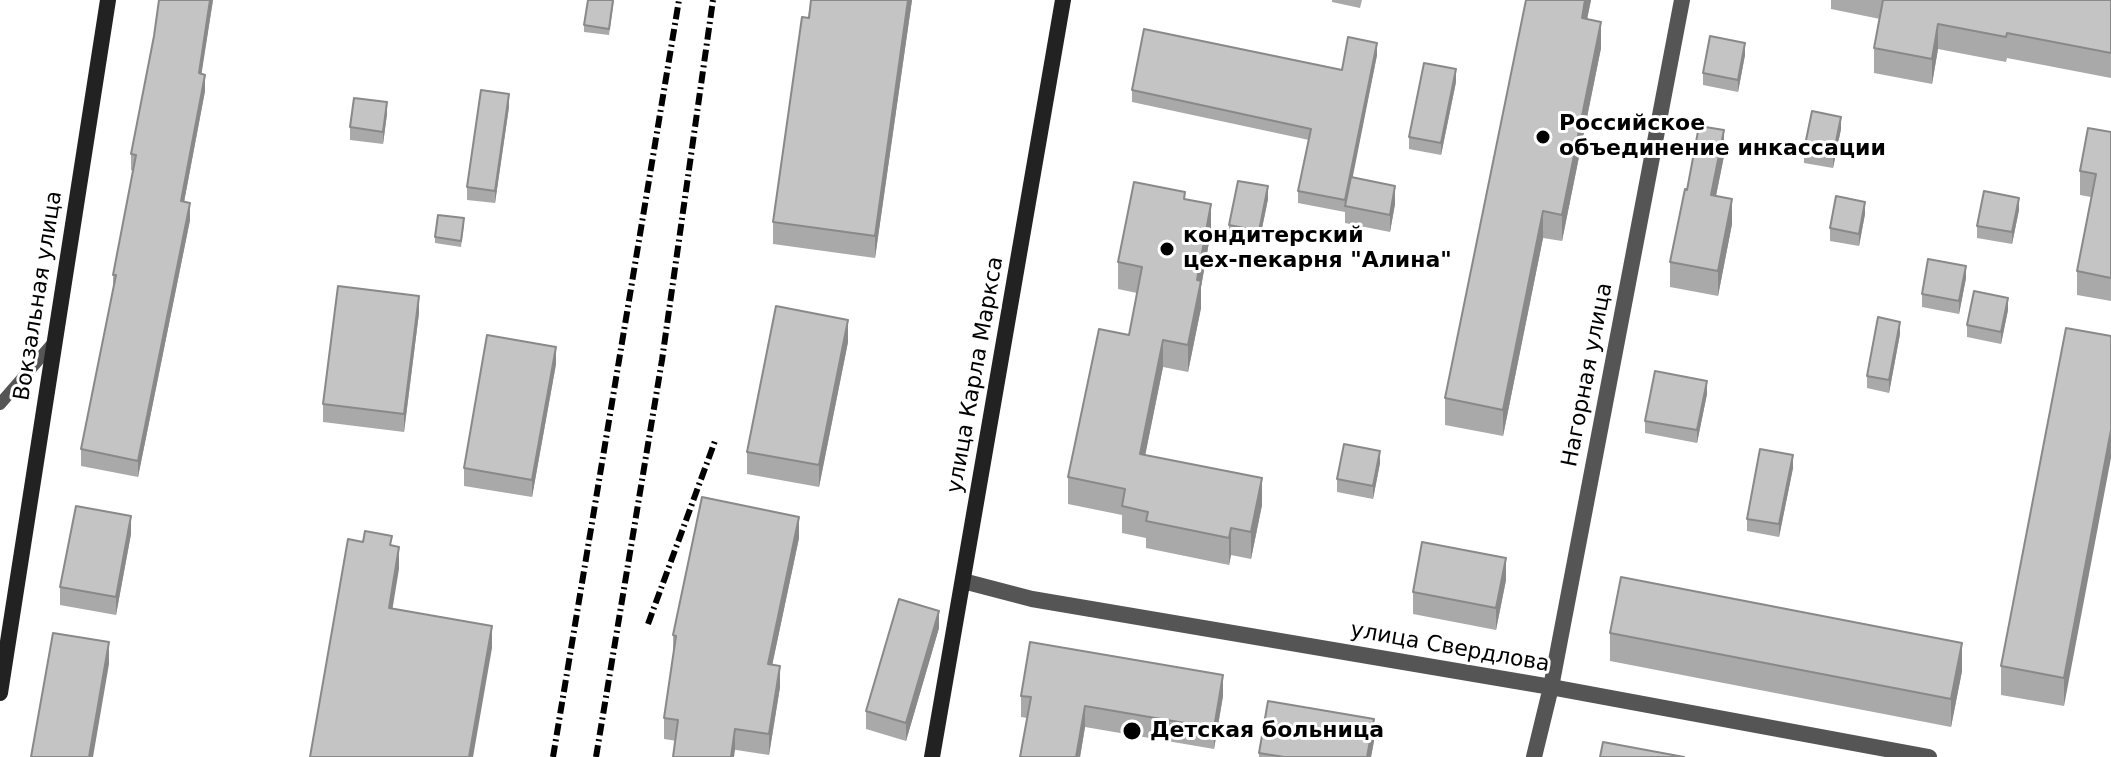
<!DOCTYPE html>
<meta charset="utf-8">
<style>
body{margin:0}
canvas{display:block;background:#fff}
</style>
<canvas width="2111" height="757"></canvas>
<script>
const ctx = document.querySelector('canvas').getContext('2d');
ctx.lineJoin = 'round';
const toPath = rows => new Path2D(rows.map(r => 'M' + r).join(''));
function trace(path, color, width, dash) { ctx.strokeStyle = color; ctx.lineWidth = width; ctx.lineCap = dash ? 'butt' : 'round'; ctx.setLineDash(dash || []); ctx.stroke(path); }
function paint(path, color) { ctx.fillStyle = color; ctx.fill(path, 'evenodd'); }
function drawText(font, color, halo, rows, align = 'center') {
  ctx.font = font + ' "DejaVu Sans",sans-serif'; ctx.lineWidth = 6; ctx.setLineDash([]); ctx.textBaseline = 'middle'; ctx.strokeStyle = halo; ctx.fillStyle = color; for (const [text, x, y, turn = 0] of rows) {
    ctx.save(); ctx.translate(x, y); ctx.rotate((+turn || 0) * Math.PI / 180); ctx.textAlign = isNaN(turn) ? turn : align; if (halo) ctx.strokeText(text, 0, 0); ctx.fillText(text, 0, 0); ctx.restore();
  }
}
trace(toPath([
 [0,404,54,342]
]), '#555', 12);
trace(toPath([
 [963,581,1032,599,1551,687,1929,757],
 [1534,757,1551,687,1682,0]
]), '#555', 16);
trace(toPath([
 [0,693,108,0],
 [932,757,1063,0]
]), '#222', 16);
trace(toPath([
 [648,624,715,441],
 [553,757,679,0],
 [596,757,662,360,713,0]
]), '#000', 6, [12, 4, 2, 4]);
paint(toPath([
 [213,0,201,74,205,91,184,202,190,220,138,477,81,466,81,449,113,290,113,275,133,171,131,170,131,154],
 [614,0,609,35,584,32,584,25],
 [811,0,912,0,875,258,773,244,773,222],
 [1332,0,1362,0,1360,8,1332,2],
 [1526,0,1591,0,1587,19,1601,48,1562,241,1543,238,1503,436,1445,425,1445,398],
 [1831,0,2111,0,2111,78,2007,58,2006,62,1938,49,1932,84,1874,73,1874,48,1880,19,1831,9],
 [1377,55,1352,177,1395,204,1390,232,1345,223,1345,212,1298,203,1298,191,1309,140,1132,102,1132,90,1342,70],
 [1745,55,1738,92,1703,85,1703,73],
 [1456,82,1441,155,1409,149,1409,137],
 [509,107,495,203,467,200,467,187],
 [387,114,383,144,350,140,350,127],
 [1841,129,1833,168,1804,163,1804,150],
 [2111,132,2111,301,2077,295,2077,271,2091,197,2080,195,2080,171],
 [1724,156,1716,196,1732,224,1718,296,1670,287,1670,262,1687,190],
 [1185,199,1211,231,1201,287,1201,308,1188,372,1163,367,1145,455,1262,505,1251,559,1231,555,1229,565,1146,548,1146,538,1122,533,1122,515,1068,504,1068,477,1129,335,1137,293,1118,289,1118,262],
 [1268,199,1259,243,1229,237,1229,225],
 [2019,210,2012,244,1977,238,1977,226],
 [1865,214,1859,246,1830,241,1830,228],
 [464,225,461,247,435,243,435,237],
 [1966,278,1959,314,1922,307,1922,294],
 [2008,310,2001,344,1967,337,1967,325],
 [419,313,404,432,323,422,323,404],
 [2066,328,2064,706,2001,695,2001,666],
 [1900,334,1889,393,1867,388,1867,376],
 [848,342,819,487,747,474,747,452],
 [556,364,532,497,464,486,464,468],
 [1707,394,1697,443,1645,433,1645,421],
 [1380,463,1373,499,1337,492,1337,479],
 [1793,468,1779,537,1747,531,1747,519],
 [131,534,116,615,60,605,60,587],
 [799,538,772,665,780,687,769,755,664,739,664,718,673,656,673,635],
 [1506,580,1496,630,1413,614,1413,592],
 [939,628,906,741,866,729,866,711],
 [1610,633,1962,671,1951,727,1610,661],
 [1021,696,1223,696,1214,749,1085,727,1080,757,1020,757,1027,718,1021,717],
 [1374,741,1371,757,1259,757,1259,753]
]), '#a9a9a9');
paint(toPath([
 [210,0,213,0,199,90,199,73],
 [908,0,912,0,875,258,875,236],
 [1585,0,1591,0,1582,44,1582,18],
 [1601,22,1601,48,1562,241,1562,215],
 [1938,24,1938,49,1932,84,1932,59],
 [1377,43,1377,55,1347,206,1345,206,1345,200],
 [1745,43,1745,55,1738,92,1738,80],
 [1456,69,1456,82,1441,155,1441,143],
 [205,75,205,91,181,218,181,201],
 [509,94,509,107,495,203,495,191],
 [387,102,387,114,383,144,383,132],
 [1841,117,1841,129,1833,168,1833,156],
 [1724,130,1724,156,1711,220,1711,195],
 [1268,186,1268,199,1259,243,1259,231],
 [1395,186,1395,204,1390,232,1390,215],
 [2019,198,2019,210,2012,244,2012,232],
 [1732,199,1732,224,1718,296,1718,271],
 [1865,202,1865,214,1859,246,1859,234],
 [190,203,190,220,138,477,138,461],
 [1211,204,1211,231,1201,287,1201,308,1188,372,1188,345,1197,280],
 [1543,211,1543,238,1503,436,1503,410],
 [1966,266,1966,278,1959,314,1959,301],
 [419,296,419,313,404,432,404,414],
 [2008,298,2008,310,2001,344,2001,332],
 [848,320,848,342,819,487,819,465],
 [1900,322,1900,334,1889,393,1889,380],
 [1163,340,1163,367,1140,481,1140,454],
 [556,347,556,364,532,497,532,480],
 [1707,381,1707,394,1697,443,1697,430],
 [2111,430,2111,458,2064,706,2064,678],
 [1380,451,1380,463,1373,499,1373,486],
 [1793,455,1793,468,1779,537,1779,524],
 [1262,478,1262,505,1251,559,1251,532],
 [131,516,131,534,116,615,116,597],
 [799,517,799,538,768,685,768,664],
 [1231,528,1231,555,1229,565,1229,538],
 [399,547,399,569,389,630,389,608],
 [1506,558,1506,580,1496,630,1496,608],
 [939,611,939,628,906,741,906,723],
 [492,626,492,648,473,757,469,757],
 [109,642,109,664,93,757,89,757],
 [1962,643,1962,671,1951,727,1951,699],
 [780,666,780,687,769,755,769,734],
 [1223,675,1223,696,1214,749,1214,728],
 [1085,706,1085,727,1080,757,1076,757],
 [1374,719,1374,741,1371,757,1367,757],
 [735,729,735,750,734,757,731,757]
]), '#898989');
const building = toPath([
 [159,0,210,0,199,73,205,75,181,201,190,203,138,461,81,449,116,275,113,275,136,155,131,154,154,36,159,0],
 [588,0,613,0,609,29,584,25,588,0],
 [811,0,908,0,875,236,773,222,802,17,809,18,811,0],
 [1526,0,1585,0,1582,18,1601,22,1562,215,1543,211,1503,410,1445,398,1526,0],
 [1883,0,2111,0,2111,53,2007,33,2006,37,1938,24,1932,59,1874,48,1883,0],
 [1144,29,1342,70,1348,37,1377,43,1345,200,1298,191,1311,129,1132,90,1144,29],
 [1710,36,1745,43,1738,80,1703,73,1710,36],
 [1424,63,1456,69,1441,143,1409,137,1424,63],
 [481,90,509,94,495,191,467,187,481,90],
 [354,98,387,102,383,132,350,127,354,98],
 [1812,111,1841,117,1833,156,1804,150,1812,111],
 [1699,126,1724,130,1711,195,1732,199,1718,271,1670,262,1685,189,1687,190,1699,126],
 [2088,128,2111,132,2111,278,2077,271,2096,174,2080,171,2088,128],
 [1351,177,1395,186,1390,215,1345,206,1351,177],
 [1238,181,1268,186,1259,231,1229,225,1238,181],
 [1134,182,1185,192,1184,199,1211,204,1197,280,1201,281,1188,345,1163,340,1140,454,1262,478,1251,532,1231,528,1229,538,1146,521,1148,512,1122,506,1125,489,1068,477,1099,329,1129,335,1142,267,1118,262,1134,182],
 [1984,191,2019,198,2012,232,1977,226,1984,191],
 [1836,196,1865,202,1859,234,1830,228,1836,196],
 [438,215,464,218,461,241,435,237,438,215],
 [1928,259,1966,266,1959,301,1922,294,1928,259],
 [338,286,419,296,404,414,323,404,338,286],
 [1974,291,2008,298,2001,332,1967,325,1974,291],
 [776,306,848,320,819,465,747,452,776,306],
 [1878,317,1900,322,1889,380,1867,376,1878,317],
 [2066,328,2111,336,2111,430,2064,678,2001,666,2066,328],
 [487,335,556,347,532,480,464,468,487,335],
 [1655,371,1707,381,1697,430,1645,421,1655,371],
 [1344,444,1380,451,1373,486,1337,479,1344,444],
 [1760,449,1793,455,1779,524,1747,519,1760,449],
 [702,497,799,517,768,664,780,666,769,734,735,729,731,757,673,757,678,720,664,718,676,636,673,635,702,497],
 [76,506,131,516,116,597,60,587,76,506],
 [365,531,392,536,390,545,399,547,389,608,492,626,469,757,310,757,348,539,363,542,365,531],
 [1422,542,1506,558,1496,608,1413,592,1422,542],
 [1621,577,1962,643,1951,699,1610,633,1621,577],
 [899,599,939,611,906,723,866,711,899,599],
 [53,633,109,642,89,757,31,757,53,633],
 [1030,642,1223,675,1214,728,1085,706,1076,757,1020,757,1031,697,1021,696,1030,642],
 [1268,701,1374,719,1367,757,1284,757,1259,753,1268,701],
 [1603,742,1684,757,1600,757,1603,742]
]);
paint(building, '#c4c4c4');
trace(building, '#898989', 2);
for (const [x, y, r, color] of [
 [1543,137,8,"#000"],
 [1167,249,8,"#000"],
 [1132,731,10,"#000"]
]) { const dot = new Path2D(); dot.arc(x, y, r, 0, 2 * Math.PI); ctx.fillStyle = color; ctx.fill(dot); trace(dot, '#fff', 3); }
drawText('bold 22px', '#000', '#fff', [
 ["Российское",1559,124],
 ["объединение инкассации",1559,149],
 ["кондитерский",1183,236],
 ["цех-пекарня \"Алина\"",1183,261],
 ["Детская больница",1150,731]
], 'left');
drawText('22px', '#000', '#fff', [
 ["Вокзальная улица",39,296,-81],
 ["улица Карла Маркса",976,375,-80],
 ["Нагорная улица",1588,375,-79],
 ["улица Свердлова",1450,648,10]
]);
</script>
